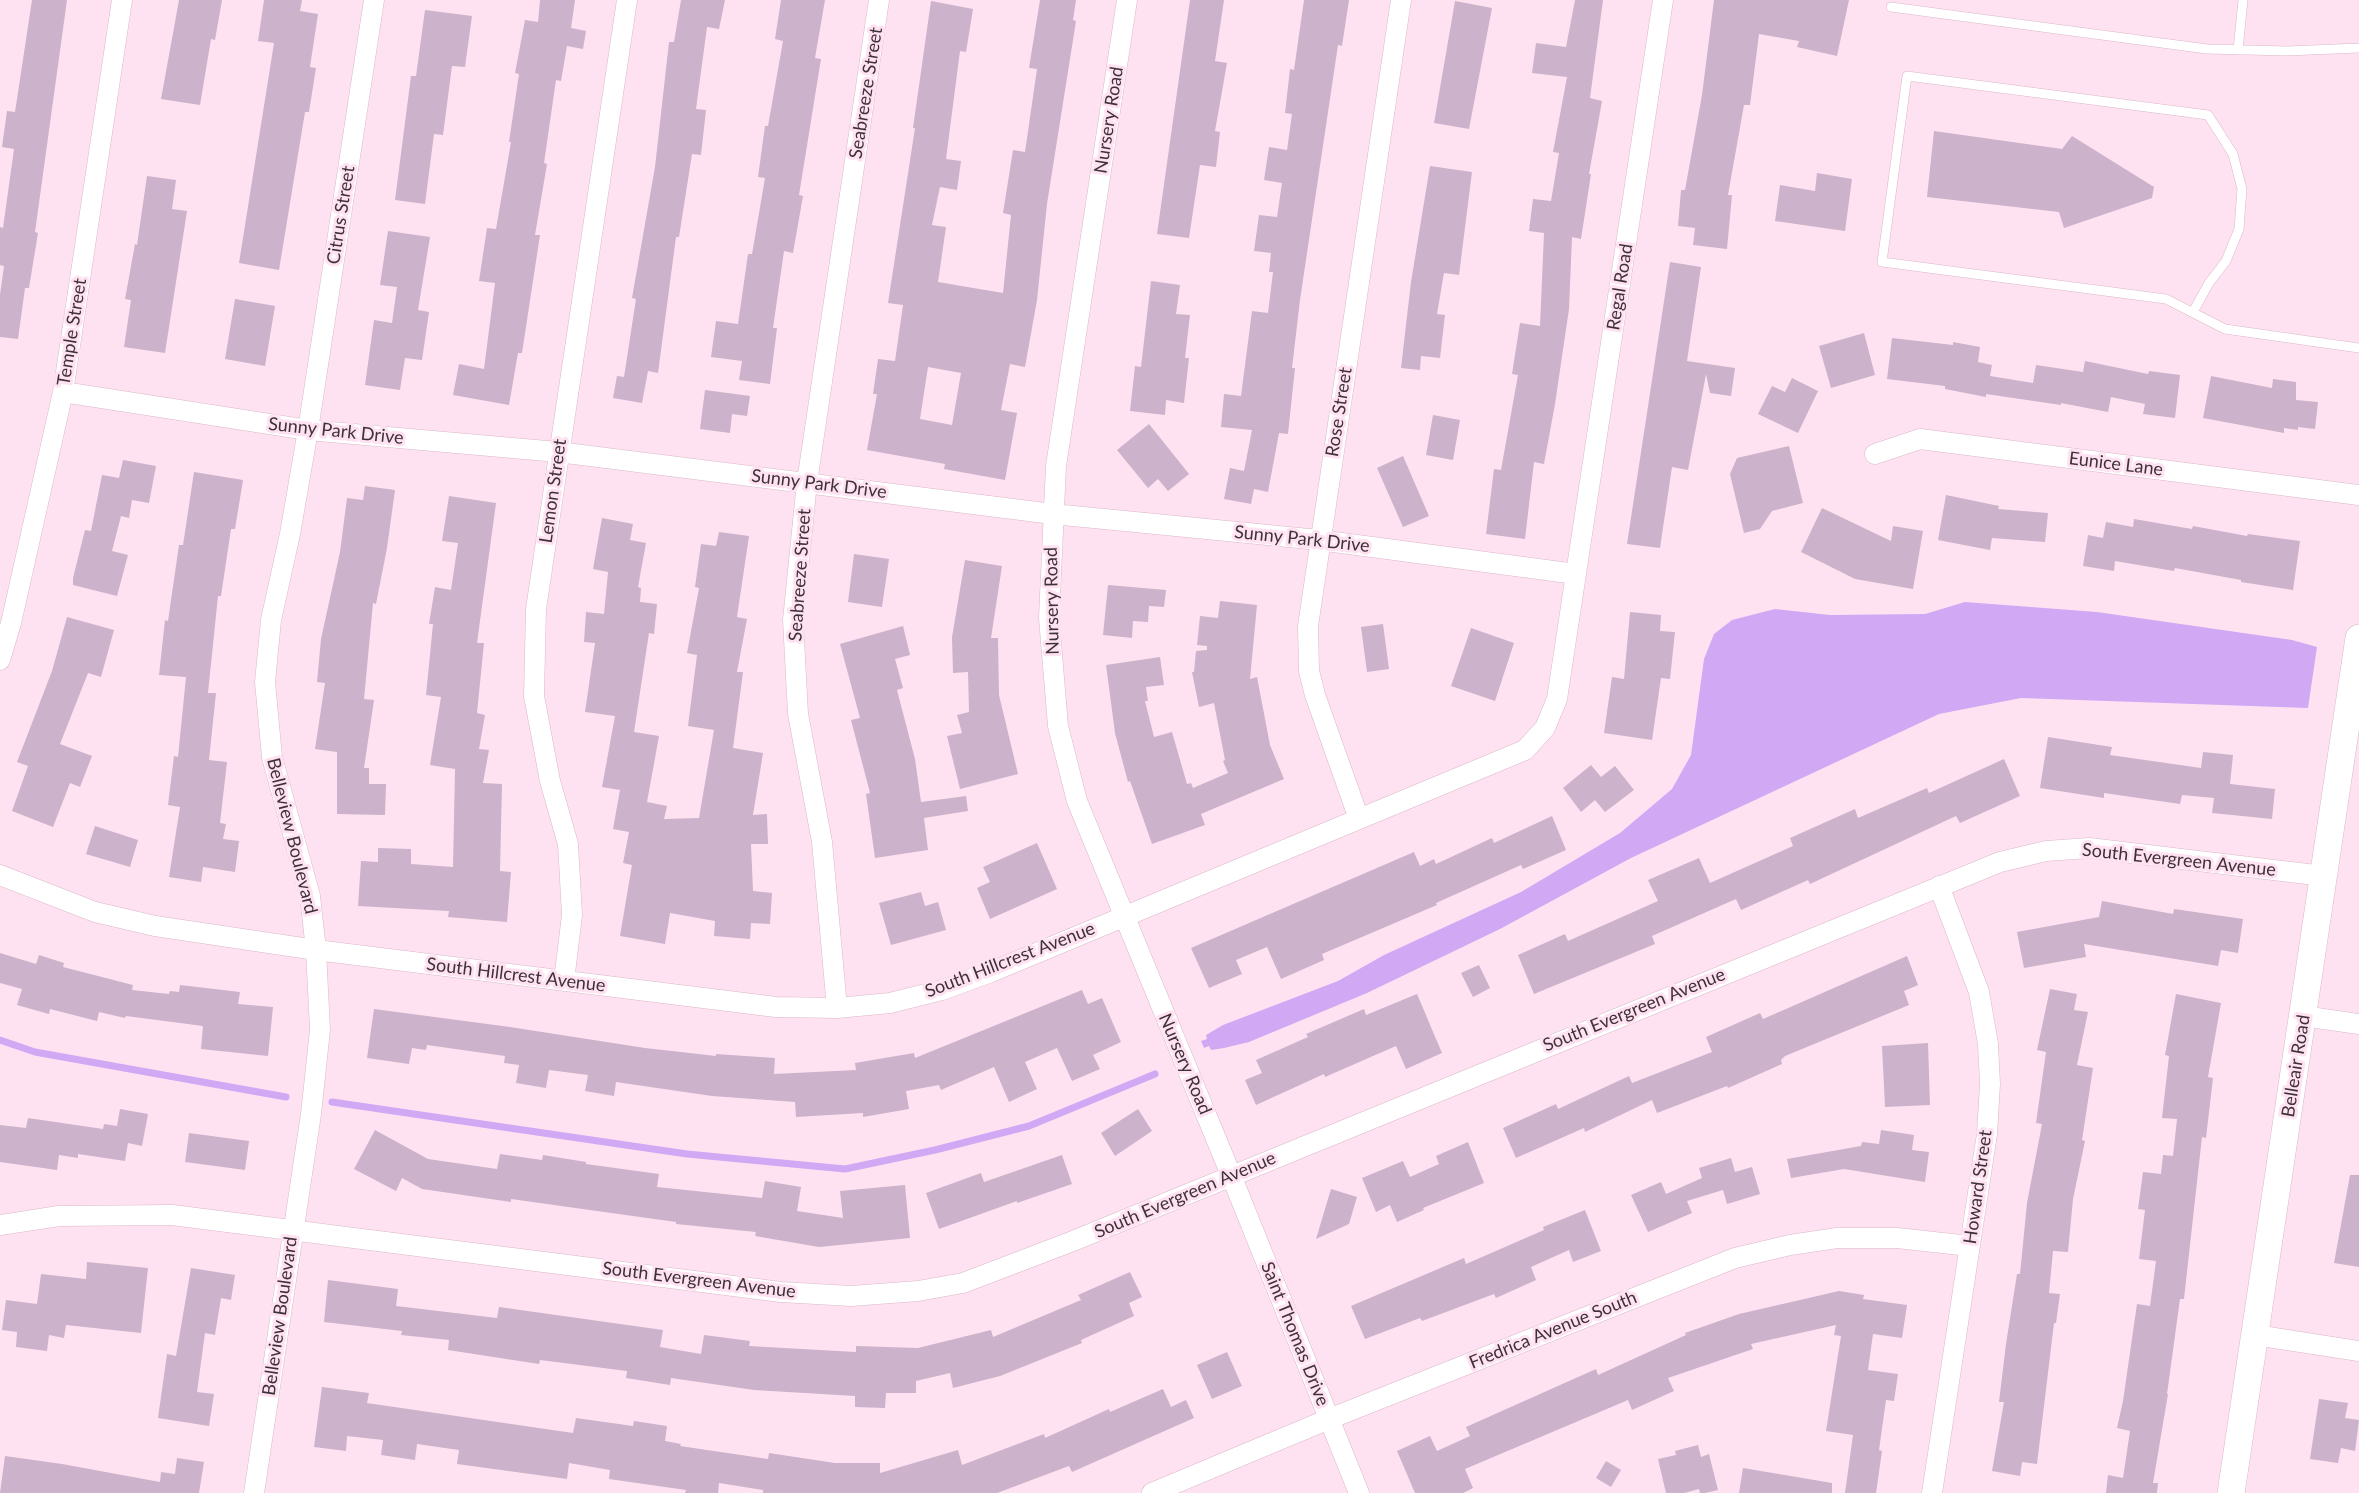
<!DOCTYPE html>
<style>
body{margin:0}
canvas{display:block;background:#ffe2f1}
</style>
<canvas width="2359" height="1493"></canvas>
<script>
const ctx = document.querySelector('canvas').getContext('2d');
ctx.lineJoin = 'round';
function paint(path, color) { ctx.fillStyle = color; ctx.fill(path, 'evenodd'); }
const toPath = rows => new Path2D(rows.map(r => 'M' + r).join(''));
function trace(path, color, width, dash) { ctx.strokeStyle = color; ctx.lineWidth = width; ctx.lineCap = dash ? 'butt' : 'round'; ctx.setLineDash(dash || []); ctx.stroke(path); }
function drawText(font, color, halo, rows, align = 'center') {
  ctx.font = font + ' Lato,sans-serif'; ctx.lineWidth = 6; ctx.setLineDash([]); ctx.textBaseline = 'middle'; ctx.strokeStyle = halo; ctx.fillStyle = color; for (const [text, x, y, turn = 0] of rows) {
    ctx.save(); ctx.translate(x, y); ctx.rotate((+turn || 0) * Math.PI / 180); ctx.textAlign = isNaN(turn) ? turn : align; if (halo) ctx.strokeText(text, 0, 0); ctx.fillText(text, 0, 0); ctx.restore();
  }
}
paint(toPath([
 [1965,602,2097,612,2292,640,2317,647,2308,708,2021,698,1939,714,1631,858,1500,929,1367,993,1249,1042,1224,1048,1211,1050,1209,1046,1204,1048,1201,1041,1207,1039,1206,1035,1223,1025,1338,981,1384,955,1521,892,1620,833,1672,789,1691,755,1704,659,1714,634,1732,620,1775,609,1830,615,1925,614]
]), '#d1a8f4');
trace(toPath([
 [0,1040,35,1052,286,1097],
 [332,1102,687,1154,845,1169,935,1150,1029,1126,1155,1074]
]), '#d1a8f4', 7);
paint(toPath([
 [32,0,67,0,35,232,38,233,29,288,25,288,18,339,0,337,0,295,4,266,0,265,0,227,3,228,14,149,2,147,7,111,15,112],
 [179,0,222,0,215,40,211,39,200,105,161,99],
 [264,0,302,0,300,11,318,14,310,67,316,68,309,112,305,112,279,270,239,263,274,43,258,41],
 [540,0,575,0,571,28,586,31,583,49,567,46,561,81,556,80,544,163,547,164,535,235,540,235,522,353,518,353,509,405,453,395,459,364,484,369,495,283,479,281,487,228,496,229,511,142,509,142,519,74,515,73,525,20,538,22],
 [681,0,725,0,719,29,707,27,696,109,706,110,701,155,692,154,679,237,676,237,658,373,648,371,642,403,613,398,617,376,624,377,636,299,632,298,655,167,669,42,674,42],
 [781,0,825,0,815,58,821,59,799,195,803,196,793,253,784,251,773,328,777,328,770,384,739,380,742,361,711,357,716,321,738,324,748,254,752,254,765,178,758,177,765,126,768,126,783,41,775,39],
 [1040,0,1076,0,1073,20,1076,21,1047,204,1037,300,1025,367,1010,364,1001,410,1017,413,1005,480,944,469,945,464,867,450,877,394,873,394,878,359,895,361,903,305,888,303,915,128,913,128,931,1,973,9,966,52,960,51,946,159,961,161,957,190,940,187,932,225,946,227,938,282,1003,293,1011,215,1003,213,1013,150,1025,152,1037,69,1029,68],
 [928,367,961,373,952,425,920,419],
 [1190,0,1224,0,1215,61,1227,63,1215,131,1220,132,1216,167,1200,165,1189,238,1157,234],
 [1304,0,1349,0,1342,46,1338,45,1300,300,1292,368,1295,368,1288,434,1279,433,1268,492,1254,489,1251,504,1224,499,1230,468,1244,471,1252,430,1221,427,1224,394,1241,396,1252,311,1268,313,1273,272,1269,272,1271,253,1254,251,1259,215,1277,217,1282,183,1264,180,1269,147,1287,150,1292,114,1285,113,1290,69,1294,70],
 [1575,0,1603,0,1590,98,1602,101,1589,174,1591,174,1581,239,1572,237,1569,309,1555,404,1544,464,1534,462,1525,539,1486,534,1494,469,1501,470,1518,375,1512,374,1520,323,1540,326,1544,233,1529,231,1533,199,1551,201,1559,153,1553,152,1567,77,1532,73,1536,43,1566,47],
 [1714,0,1849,0,1837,56,1797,47,1799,41,1759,34,1750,105,1744,105,1728,195,1732,195,1727,249,1693,245,1695,228,1678,226,1681,190,1685,190,1702,95],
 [1455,1,1492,8,1469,129,1434,123],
 [425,10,472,16,465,67,452,66,443,135,434,134,425,204,395,200,411,76,416,76],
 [1934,131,2062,149,2072,136,2154,187,2152,198,2064,228,2059,212,1927,197],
 [1430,166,1472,172,1459,275,1444,273,1437,314,1445,315,1440,358,1421,356,1420,370,1401,368,1411,282],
 [1817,173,1852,179,1845,231,1775,221,1780,185,1815,191],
 [147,176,176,180,172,209,187,211,165,353,124,347,131,300,125,299,135,244,137,245],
 [388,231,430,237,418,310,429,312,422,360,405,358,400,390,365,385,374,320,392,323,397,287,380,285],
 [1670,262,1701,267,1687,361,1735,368,1731,396,1710,393,1706,374,1688,470,1672,467,1660,548,1627,544],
 [1151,281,1180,285,1176,314,1190,315,1185,358,1189,358,1184,403,1166,400,1165,415,1130,411,1135,366,1141,367],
 [235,299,275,306,265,366,225,359],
 [1864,333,1875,375,1831,388,1819,346],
 [1892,338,1953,345,1953,342,1980,347,1978,362,1992,365,1990,376,2033,383,2036,365,2083,372,2085,361,2148,374,2149,371,2180,375,2175,418,2143,414,2145,404,2111,397,2108,412,2061,403,2061,405,1986,394,1986,397,1945,389,1945,386,1887,379],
 [2211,376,2272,388,2273,379,2296,382,2296,400,2318,402,2315,429,2298,427,2298,430,2284,428,2284,433,2203,418],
 [1792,378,1818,391,1798,433,1758,414,1772,386,1785,392],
 [705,390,750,396,747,416,732,414,730,433,700,429],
 [1433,415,1460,420,1453,460,1426,455],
 [1149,424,1189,474,1168,491,1158,479,1148,488,1117,450],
 [1789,446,1803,503,1772,511,1760,529,1744,533,1730,474,1737,458],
 [1403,456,1429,516,1403,527,1377,468],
 [123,460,156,466,149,503,132,500,129,518,121,516,112,551,128,555,117,596,73,585,73,578,85,530,91,531,102,475,119,478],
 [194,472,243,480,235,529,231,529,221,596,218,596,208,693,216,693,209,760,227,762,220,823,226,824,223,839,239,841,235,872,203,867,201,882,169,877,180,807,168,805,174,756,178,757,186,677,159,675,165,620,168,621,179,545,183,545],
 [365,486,395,490,387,548,376,604,373,603,364,699,374,700,364,768,369,768,369,784,386,784,385,815,337,814,337,752,315,749,325,683,317,682,321,639,340,552,347,498,363,500],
 [1946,495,1999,506,1998,509,2048,513,2045,542,1992,538,1990,550,1938,540],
 [449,496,496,503,477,643,484,643,477,713,485,715,479,749,489,750,483,783,502,784,500,871,511,872,507,922,448,917,449,911,358,906,361,861,378,862,378,848,411,849,411,864,453,867,455,769,430,765,441,697,426,695,433,624,429,624,435,587,451,590,458,543,442,541],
 [1822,508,1891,541,1893,526,1923,531,1913,589,1855,579,1801,552],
 [602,518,633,524,630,540,646,543,638,587,641,588,640,602,657,604,654,634,649,633,634,732,659,736,647,802,667,806,664,819,699,818,714,730,688,726,697,655,687,653,699,588,695,587,701,544,716,546,719,532,749,536,737,617,747,619,737,672,743,672,733,748,763,753,753,815,767,814,768,844,751,844,753,891,772,893,770,924,751,923,750,939,714,936,715,921,670,913,665,944,620,936,632,865,623,863,629,832,613,829,620,790,602,787,615,716,585,712,595,643,584,642,586,612,604,614,608,572,593,569],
 [2134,519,2192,529,2193,526,2247,536,2248,534,2300,541,2293,590,2241,582,2241,580,2175,568,2174,571,2115,561,2114,571,2083,566,2088,535,2103,538,2106,522,2133,527],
 [854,554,889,559,882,607,848,602],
 [965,560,1002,566,991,638,998,638,999,695,1018,774,960,789,947,736,962,733,957,715,969,712,968,672,953,673,952,637],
 [1108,585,1166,590,1164,607,1149,606,1148,622,1133,621,1132,638,1103,635],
 [1220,601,1257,605,1250,679,1257,677,1270,745,1284,779,1201,814,1205,825,1152,844,1130,781,1128,782,1115,733,1106,665,1160,657,1164,685,1146,687,1148,701,1145,701,1154,737,1172,732,1187,784,1191,783,1193,788,1228,773,1223,761,1225,760,1214,703,1199,707,1192,672,1194,672,1196,651,1207,650,1207,646,1197,645,1200,616,1218,618],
 [1630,612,1661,615,1660,631,1675,632,1670,679,1661,678,1652,740,1604,733,1612,677,1624,679],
 [67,617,114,630,101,677,88,673,60,744,92,756,80,787,70,783,53,827,12,811,28,766,17,762,52,671],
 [1383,624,1389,669,1367,672,1361,627],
 [903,626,910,655,895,659,903,688,897,690,915,759,921,802,966,796,968,811,924,818,928,850,875,858,866,794,870,793,851,720,860,718,840,644],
 [1471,628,1514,643,1495,701,1451,686],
 [2048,737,2112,747,2110,755,2201,768,2203,752,2233,755,2230,784,2275,789,2272,819,2212,813,2214,798,2182,795,2180,804,2104,793,2104,798,2040,788],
 [2004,759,2020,796,1960,823,1956,816,1810,884,1808,880,1741,910,1736,899,1652,936,1655,944,1534,994,1518,955,1565,934,1568,941,1658,901,1648,880,1699,858,1710,883,1793,846,1790,838,1855,809,1858,818,1927,788,1929,793],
 [1591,765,1601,777,1615,766,1634,790,1605,812,1595,800,1581,812,1563,788],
 [1552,816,1566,850,1523,869,1521,865,1436,903,1437,905,1322,954,1324,960,1281,979,1267,947,1236,960,1242,974,1209,988,1191,948,1414,852,1420,866,1434,859,1436,864,1492,838,1494,843],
 [95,826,138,840,130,867,86,854],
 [1037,843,1057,889,990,919,977,888,990,882,983,867],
 [921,892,925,906,938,902,946,930,891,945,879,903],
 [2102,901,2173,914,2174,909,2243,919,2238,953,2221,950,2218,966,2084,944,2086,957,2024,968,2017,932,2099,917],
 [0,953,36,964,39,955,64,963,63,967,133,985,132,990,169,994,170,991,179,992,180,985,240,992,238,1004,273,1007,268,1056,201,1049,203,1026,126,1016,125,1018,99,1012,97,1021,50,1009,49,1014,17,1005,22,989,0,983],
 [1907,956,1918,985,1904,991,1909,1005,1785,1056,1781,1060,1782,1064,1728,1088,1727,1086,1657,1113,1652,1100,1585,1132,1584,1128,1516,1158,1503,1128,1556,1104,1558,1109,1629,1076,1632,1083,1712,1052,1706,1037,1760,1013,1763,1019],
 [1479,965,1490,988,1473,997,1461,973],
 [2050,989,2077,994,2074,1010,2088,1012,2077,1065,2093,1068,2082,1140,2085,1141,2073,1199,2068,1252,2053,1251,2049,1293,2060,1294,2056,1323,2054,1323,2037,1464,2022,1462,2020,1476,1992,1471,2004,1402,1999,1402,2006,1344,2017,1274,2020,1274,2027,1203,2042,1124,2036,1123,2046,1052,2037,1050],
 [1082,990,1088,1004,1102,998,1121,1042,1093,1055,1100,1069,1072,1081,1057,1048,1025,1062,1037,1089,1009,1102,994,1067,941,1090,939,1085,906,1091,909,1109,863,1117,863,1113,796,1117,795,1102,712,1096,616,1082,614,1096,585,1091,588,1075,549,1070,546,1088,516,1083,519,1065,504,1063,505,1056,427,1045,426,1050,412,1048,409,1064,367,1058,374,1009,510,1027,645,1048,716,1056,716,1054,775,1058,774,1074,856,1070,855,1063,914,1053,915,1058],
 [1417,994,1442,1053,1406,1069,1396,1046,1325,1077,1324,1074,1256,1105,1245,1080,1262,1073,1256,1060,1308,1037,1306,1034,1364,1009,1366,1015],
 [2176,994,2221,1003,2208,1077,2213,1078,2206,1138,2202,1137,2184,1299,2180,1299,2167,1394,2168,1394,2153,1483,2158,1483,2157,1493,2106,1493,2108,1475,2123,1478,2130,1431,2117,1428,2123,1401,2137,1304,2150,1306,2156,1261,2139,1259,2145,1210,2138,1209,2143,1172,2161,1174,2163,1155,2173,1156,2177,1119,2162,1118,2169,1056,2165,1055],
 [1928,1043,1930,1105,1885,1107,1882,1046],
 [120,1109,148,1114,142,1146,128,1143,125,1161,78,1154,78,1158,59,1155,57,1170,0,1162,0,1125,26,1128,28,1118,103,1129,104,1124,117,1126],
 [1138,1109,1152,1131,1115,1156,1101,1133],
 [375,1130,428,1159,497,1169,500,1154,542,1160,543,1155,586,1162,586,1164,659,1174,657,1187,762,1198,765,1181,801,1187,797,1211,843,1218,840,1191,905,1185,910,1238,819,1247,755,1236,756,1232,676,1224,676,1222,511,1199,511,1202,422,1189,402,1178,396,1191,354,1169],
 [1881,1130,1914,1135,1912,1150,1929,1152,1925,1182,1844,1169,1791,1178,1787,1159,1861,1146,1862,1142,1879,1144],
 [189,1133,249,1141,245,1170,185,1162],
 [1468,1142,1484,1183,1423,1208,1424,1210,1397,1222,1390,1205,1376,1212,1362,1178,1403,1161,1410,1177,1439,1164,1436,1156],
 [1062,1155,1072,1184,1017,1203,1017,1201,939,1229,926,1193,981,1173,984,1182],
 [1731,1158,1735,1172,1752,1167,1760,1194,1727,1204,1723,1190,1687,1201,1692,1213,1648,1232,1631,1195,1661,1182,1666,1194,1702,1178,1699,1168],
 [2350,1175,2359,1175,2359,1267,2334,1263],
 [1331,1189,1357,1197,1349,1224,1316,1239],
 [1585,1210,1601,1251,1573,1262,1569,1250,1531,1267,1536,1280,1496,1298,1494,1294,1422,1321,1420,1318,1365,1339,1351,1306,1464,1258,1466,1264,1544,1230,1543,1227],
 [87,1262,148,1268,141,1333,66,1325,64,1338,49,1335,47,1351,16,1347,17,1332,2,1330,6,1300,37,1304,41,1274,86,1279],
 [191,1268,235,1275,231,1300,221,1298,215,1335,205,1333,197,1392,214,1394,209,1426,158,1418,167,1354,176,1356],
 [1130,1272,1142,1297,1129,1303,1134,1316,1081,1340,1082,1343,1000,1376,953,1388,950,1373,916,1381,916,1393,886,1393,885,1408,855,1407,855,1396,754,1390,671,1378,670,1385,626,1378,627,1371,540,1360,539,1364,448,1350,449,1340,401,1335,402,1331,324,1322,328,1280,398,1289,396,1306,497,1318,499,1307,663,1330,660,1347,701,1354,704,1335,750,1341,749,1346,856,1352,856,1346,918,1348,991,1330,993,1337,1081,1300,1078,1295],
 [1839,1291,1864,1295,1863,1299,1907,1305,1902,1338,1873,1334,1868,1370,1898,1374,1894,1401,1886,1400,1879,1450,1882,1451,1876,1493,1845,1493,1853,1435,1826,1431,1841,1336,1834,1335,1836,1325,1751,1344,1753,1349,1668,1378,1674,1391,1632,1410,1628,1400,1465,1469,1473,1488,1463,1493,1415,1493,1397,1451,1430,1436,1437,1451,1470,1436,1466,1427,1596,1369,1598,1375,1686,1335,1685,1333,1739,1314],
 [1227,1352,1242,1386,1212,1399,1197,1365],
 [322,1387,369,1393,367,1403,573,1433,576,1418,633,1426,634,1421,667,1426,665,1441,681,1444,680,1446,768,1459,769,1453,835,1463,880,1463,880,1473,958,1450,962,1465,1044,1434,1045,1438,1109,1409,1110,1412,1163,1389,1171,1407,1186,1400,1194,1418,1072,1472,1069,1466,997,1493,763,1493,763,1490,719,1483,718,1493,685,1493,686,1490,609,1479,610,1470,569,1463,567,1479,457,1464,459,1450,417,1444,415,1460,381,1455,383,1440,347,1436,346,1451,314,1447],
 [2319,1399,2348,1403,2345,1418,2359,1420,2355,1451,2341,1448,2338,1463,2310,1459],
 [1698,1445,1701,1457,1709,1454,1718,1490,1705,1493,1700,1493,1699,1489,1684,1493,1666,1493,1658,1459,1676,1455,1675,1451],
 [5,1456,62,1464,160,1482,161,1472,175,1474,177,1458,204,1462,199,1493,0,1493],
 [1606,1461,1621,1470,1611,1487,1596,1478],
 [1743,1468,1832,1483,1832,1493,1739,1493]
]), '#ccb2cb');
const lane = toPath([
 [1891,7,2207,49,2287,51,2359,48],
 [2238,50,2243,0],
 [2193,312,2209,283,2226,261,2239,229,2242,189,2233,154,2208,115,1907,76,1882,262,2166,299,2225,329,2359,348]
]);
const street = toPath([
 [1127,0,1056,466,1049,618,1058,726,1077,801,1231,1175,1359,1493],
 [63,392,308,430,558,452,1053,514,1319,540,1576,574],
 [1875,454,1920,439,2359,495],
 [0,660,11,623,63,392,122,0],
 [1359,819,1315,695,1309,671,1308,626,1401,0],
 [0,875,95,912,155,926,316,950,776,1007,837,1008,890,1003,942,990,991,972,1525,750,1545,728,1557,699,1663,0],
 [564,981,572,915,568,844,550,781,534,696,536,609,627,0],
 [837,1008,822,842,798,714,793,620,807,482,879,0],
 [2303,1016,2359,1024],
 [0,1225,59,1216,172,1215,781,1292,851,1296,918,1291,963,1283,1073,1241,2000,862,2046,851,2089,848,2324,876],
 [2255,1335,2359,1351],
 [254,1493,311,1114,320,1030,316,950,310,896,272,757,265,682,271,620,290,534,308,430,374,0],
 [1152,1493,1329,1419,1735,1258,1790,1245,1837,1238,1897,1238,1970,1246],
 [1932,1493,1987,1134,1990,1084,1988,1044,1979,992,1939,886]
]);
const secondary = toPath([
 [2231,1493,2359,638]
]);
trace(lane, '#d9b7c8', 10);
trace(street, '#d9b7c8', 21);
trace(secondary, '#d9b7c8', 28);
trace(lane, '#fff', 9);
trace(street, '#fff', 20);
trace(secondary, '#fff', 27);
drawText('18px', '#3e3138', '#ffe2f1', [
 ["Seabreeze Street",866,93,-81],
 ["Nursery Road",1109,120,-81],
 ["Citrus Street",341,215,-81],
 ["Regal Road",1620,287,-81],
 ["Temple Street",72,332,-81],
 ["Rose Street",1339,412,-81],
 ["Sunny Park Drive",336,431,6],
 ["Eunice Lane",2116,464,7],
 ["Sunny Park Drive",819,484,7],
 ["Lemon Street",553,491,-82],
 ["Sunny Park Drive",1302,539,6],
 ["Seabreeze Street",800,575,-86],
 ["Nursery Road",1052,601,-91],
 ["Belleview Boulevard",292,836,76],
 ["South Evergreen Avenue",2179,860,6],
 ["South Hillcrest Avenue",1010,960,-21],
 ["South Hillcrest Avenue",516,975,7],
 ["South Evergreen Avenue",1634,1010,-22],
 ["Nursery Road",1185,1064,67],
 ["Belleair Road",2296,1066,-81],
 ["Howard Street",1978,1187,-82],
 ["South Evergreen Avenue",1185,1195,-23],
 ["South Evergreen Avenue",699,1280,7],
 ["Belleview Boulevard",280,1316,-82],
 ["Fredrica Avenue South",1553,1330,-22],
 ["Saint Thomas Drive",1295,1334,68]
]);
</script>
